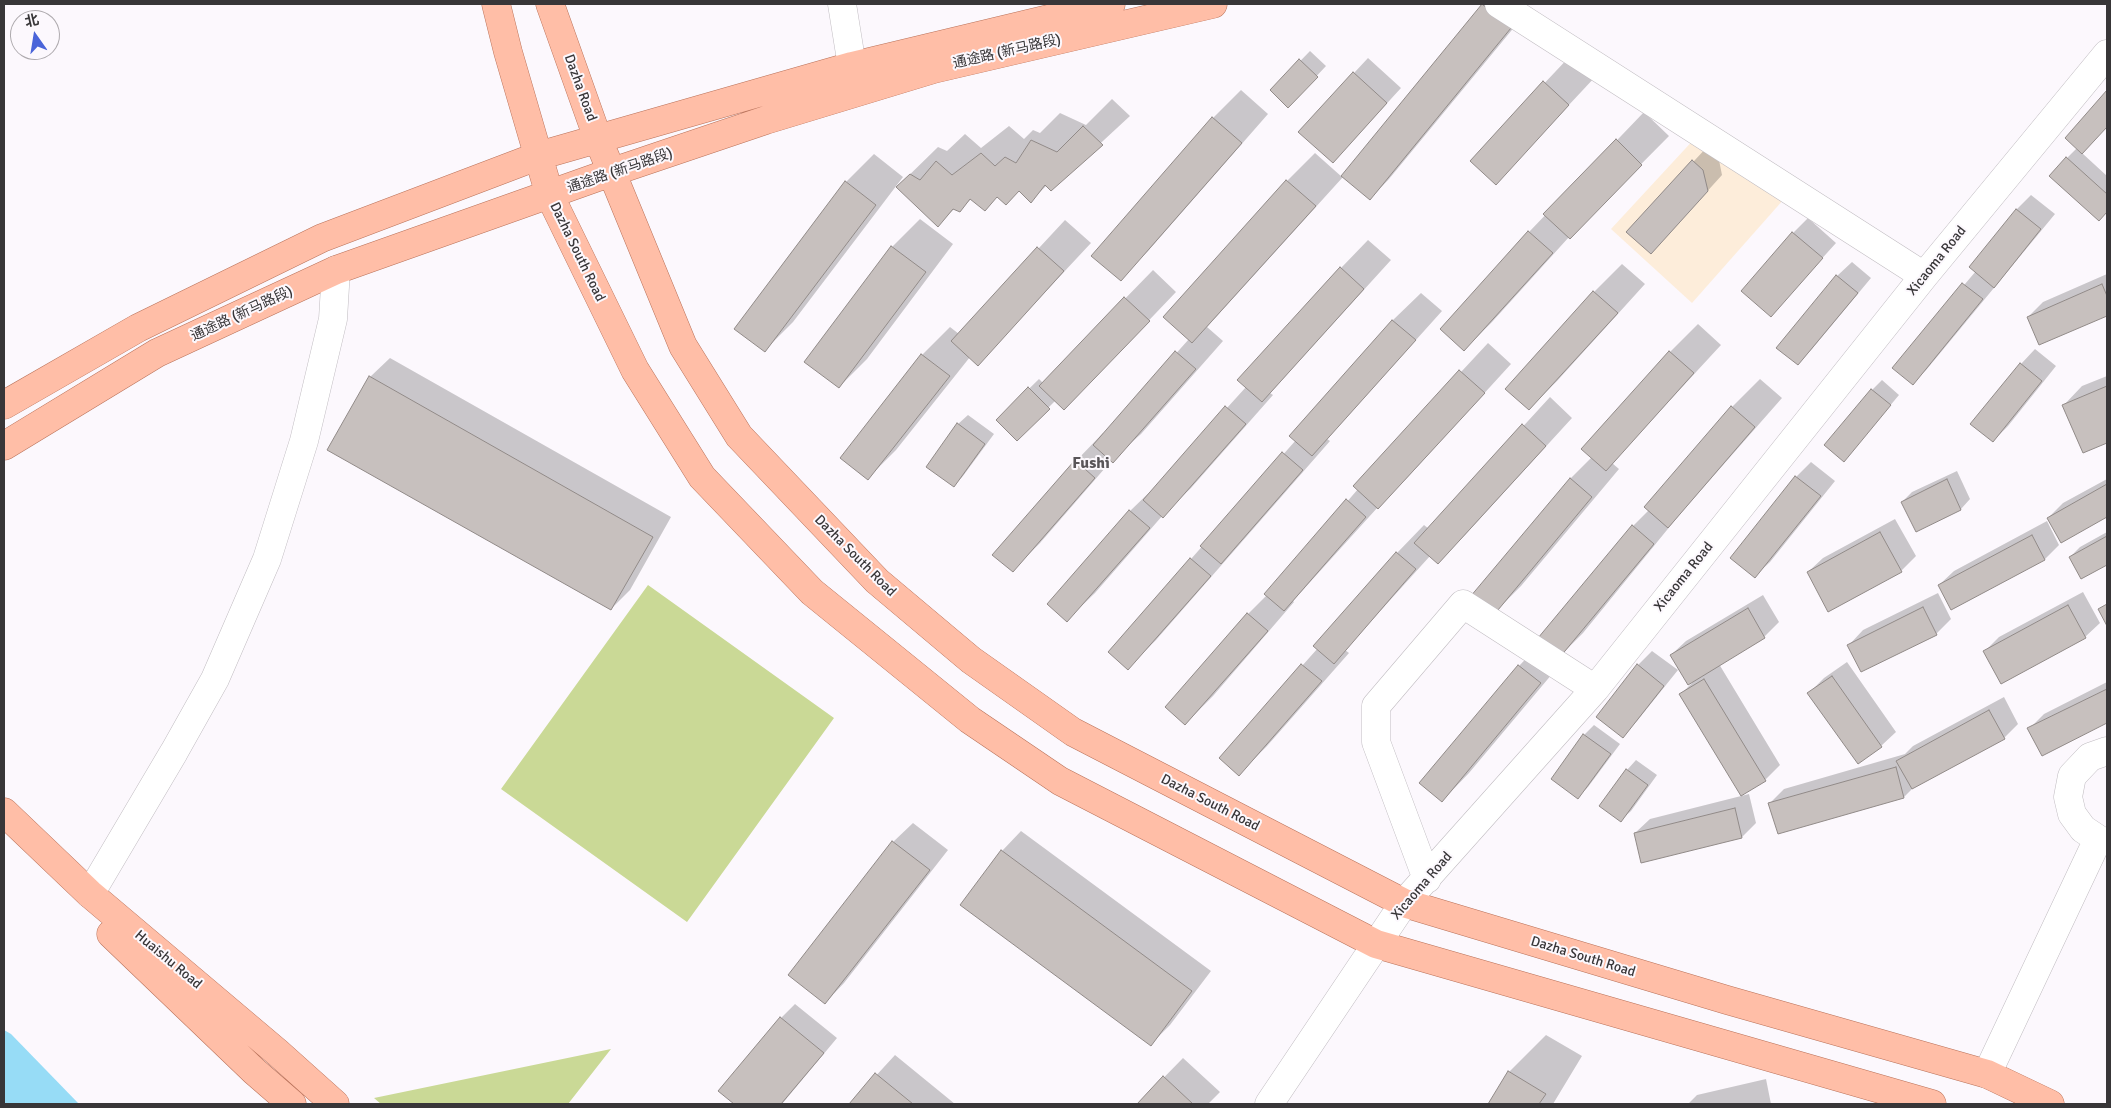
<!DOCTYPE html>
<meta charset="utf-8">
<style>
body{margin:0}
#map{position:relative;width:2111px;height:1108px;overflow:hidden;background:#fcf8fd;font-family:Signika,"Noto Sans SC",sans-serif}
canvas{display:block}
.frame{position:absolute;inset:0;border:5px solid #383638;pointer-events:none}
.north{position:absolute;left:10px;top:10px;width:50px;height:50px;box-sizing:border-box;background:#fcf8fd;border:1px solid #aeaaae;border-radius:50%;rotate:347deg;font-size:14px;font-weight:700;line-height:20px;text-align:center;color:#383638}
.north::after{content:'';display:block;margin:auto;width:18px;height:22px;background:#4a64d9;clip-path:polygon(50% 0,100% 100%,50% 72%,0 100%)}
</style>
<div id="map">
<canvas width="2111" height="1108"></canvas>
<div class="frame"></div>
<div class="north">北</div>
</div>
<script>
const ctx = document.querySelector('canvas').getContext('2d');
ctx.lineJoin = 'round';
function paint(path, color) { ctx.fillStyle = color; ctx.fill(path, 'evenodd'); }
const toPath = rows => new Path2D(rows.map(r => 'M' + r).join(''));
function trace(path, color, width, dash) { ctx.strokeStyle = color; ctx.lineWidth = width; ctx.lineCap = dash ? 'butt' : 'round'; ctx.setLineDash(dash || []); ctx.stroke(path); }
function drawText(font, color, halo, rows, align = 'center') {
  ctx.font = font + ' Signika,"Noto Sans SC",sans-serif'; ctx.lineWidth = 4; ctx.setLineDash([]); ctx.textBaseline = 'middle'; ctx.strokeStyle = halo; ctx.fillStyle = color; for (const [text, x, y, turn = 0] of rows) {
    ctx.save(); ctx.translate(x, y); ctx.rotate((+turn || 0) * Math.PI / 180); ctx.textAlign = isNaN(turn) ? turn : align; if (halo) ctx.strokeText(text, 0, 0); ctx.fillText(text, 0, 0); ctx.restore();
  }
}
paint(toPath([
 [1697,136,1784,199,1692,303,1611,229]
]), '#fdedda');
paint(toPath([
 [648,585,834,718,687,922,501,789],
 [611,1049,568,1104,381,1104,374,1098]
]), '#cad996');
paint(toPath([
 [4,1030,11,1034,79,1104,4,1104]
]), '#97dcf6');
paint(toPath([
 [1484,4,1524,4,1530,8,1389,179,1370,199,1343,177,1207,327,1223,341,1141,434,1112,460,1040,543,1013,570,1076,461,1103,433,1104,434,1189,339,1165,317,1287,181,1315,153,1342,177],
 [1310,51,1326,66,1298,96,1272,90],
 [1572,54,1596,76,1496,183,1471,161],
 [1368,58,1401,88,1347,147,1354,73],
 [1241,90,1268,114,1148,251,1120,279,1213,118],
 [2107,92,2107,126,2082,153,2107,176,2107,212,2099,219,2067,158,2077,148,2066,138],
 [1112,99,1130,116,1051,189,1047,185,1031,201,1020,190,998,196,971,199,960,210,955,208,938,225,897,187,938,147,947,151,965,134,981,148,1009,126,1024,139,1033,130,1040,133,1060,113,1086,125],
 [1644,112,1669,136,1569,237,1492,322,1464,350,1529,232],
 [1708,146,1718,155,1722,175,1665,238,1628,232],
 [874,154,903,177,793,322,765,350,846,182],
 [2031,195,2055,214,1927,369,1913,383,1894,368,1976,271,1970,267,2017,209],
 [1808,218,1836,243,1771,315,1793,233],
 [920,219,953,244,867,359,839,387,892,247],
 [1065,220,1091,243,978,364,970,357,896,450,868,478,922,355,950,327,959,334],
 [1368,240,1391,260,1270,393,1273,395,1191,488,1163,515,1095,593,1067,620,1130,511,1158,484,1246,387,1239,380,1341,268],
 [1852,262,1871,278,1812,349,1798,364,1837,276],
 [1622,264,1645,284,1557,381,1529,409,1506,389,1594,292],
 [1153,270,1176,292,1092,380,1056,400,1017,439,997,420,1039,379,1043,383],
 [2107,274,2107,314,2040,344,2028,317,2043,302],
 [1421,293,1442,311,1327,439,1330,441,1156,640,1128,668,1191,559,1296,440,1291,436,1393,320],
 [1698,324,1721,345,1612,463,1619,469,1521,586,1493,614,1570,479,1592,457,1583,449,1670,352],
 [1488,343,1511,364,1406,479,1378,507,1293,601,1294,602,1213,696,1185,724,1248,614,1267,595,1358,489,1355,486],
 [2035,349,2056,366,2008,426,1993,441,1972,424,2021,364],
 [390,358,671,517,630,590,611,609,370,377],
 [2107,376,2107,441,2083,452,2063,406,2082,386],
 [1760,379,1782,398,1680,514,1583,633,1564,652,1568,655,1469,773,1442,801,1421,783,1519,666,1538,646,1633,526,1649,510,1732,407],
 [1882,380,1899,395,1853,450,1872,390],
 [1550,397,1572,418,1465,535,1438,562,1430,556,1345,650,1349,653,1267,746,1239,774,1220,758,1318,648,1397,553,1424,525,1429,529],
 [968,415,994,434,963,476,954,486,958,424],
 [1811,462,1835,481,1770,562,1755,576,1731,558,1796,477],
 [1957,471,1970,499,1961,509,1916,530,1902,502,1912,492],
 [2107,479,2107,516,2061,541,2048,518,2063,503],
 [1895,519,1916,556,1901,571,1808,572,1823,558],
 [2047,521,2059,545,2045,559,1939,585,1954,571],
 [2107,532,2107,563,2082,577,2070,557,2080,547],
 [2083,592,2100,623,2085,637,1985,651,1999,637],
 [1938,593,1951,619,1936,634,1849,645,1863,630],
 [1763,595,1779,622,1764,637,1719,664,1780,765,1765,780,1681,694,1696,679,1671,655,1686,641],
 [1652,651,1678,670,1637,721,1623,736,1638,665],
 [1847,662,1896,732,1881,746,1809,693,1824,678],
 [2107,682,2107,722,2042,754,2029,729,2044,714],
 [2004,697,2018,724,2004,738,1914,787,1904,797,1779,833,1770,803,1784,789,1905,754,1913,746],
 [1594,725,1620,744,1588,787,1578,797,1584,735],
 [1636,760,1657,775,1631,811,1621,820,1627,770],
 [1749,794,1756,823,1742,837,1635,833,1650,819],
 [913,823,948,850,844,983,825,1003,893,842],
 [1021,831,1211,971,1170,1025,1151,1044,962,905,1002,851],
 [795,1004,837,1038,782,1104,736,1104,720,1091,781,1018],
 [1546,1035,1582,1056,1553,1104,1489,1104,1509,1072],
 [895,1055,955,1104,850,1104],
 [1183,1058,1220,1092,1208,1104,1138,1104],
 [1766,1079,1771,1104,1688,1104,1697,1095]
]), '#0003');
const building = toPath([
 [1482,4,1511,28,1370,200,1341,176,1482,4],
 [1299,59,1318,77,1288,108,1270,90,1299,59],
 [1353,72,1387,103,1333,163,1298,132,1353,72],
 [1543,81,1569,105,1496,185,1470,161,1543,81],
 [2107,90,2107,127,2082,154,2065,138,2107,90],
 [1212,117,1242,143,1121,281,1091,256,1212,117],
 [1083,126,1103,145,1051,191,1045,185,1031,203,1019,191,1006,205,997,197,985,211,970,199,960,212,953,209,938,227,896,187,910,174,920,180,936,161,952,175,981,153,995,166,1005,157,1016,163,1031,140,1057,152,1083,126],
 [1616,139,1642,165,1570,239,1543,214,1616,139],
 [2066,157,2107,194,2107,212,2099,221,2049,176,2066,157],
 [1692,160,1703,170,1708,191,1651,254,1626,232,1692,160],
 [1286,180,1316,206,1192,343,1163,317,1286,180],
 [845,181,876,205,765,352,734,329,845,181],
 [2016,209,2041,229,1994,288,1969,267,2016,209],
 [1528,231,1553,253,1464,351,1440,329,1528,231],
 [1792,232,1823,258,1771,317,1741,291,1792,232],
 [891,246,926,272,839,388,804,362,891,246],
 [1037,247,1064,271,978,366,951,341,1037,247],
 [1340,267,1364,289,1262,402,1237,380,1340,267],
 [1836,275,1858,293,1798,365,1776,348,1836,275],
 [1962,283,1983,299,1913,385,1892,368,1962,283],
 [2102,284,2107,296,2107,316,2039,345,2027,317,2102,284],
 [1593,291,1618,313,1529,410,1505,389,1593,291],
 [1124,297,1150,321,1064,410,1039,386,1124,297],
 [1392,320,1416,340,1312,456,1289,436,1392,320],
 [1175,351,1196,369,1113,463,1093,445,1175,351],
 [1669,351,1694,373,1606,471,1581,449,1669,351],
 [921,354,950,376,868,480,840,458,921,354],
 [2020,363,2042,381,1993,442,1970,424,2020,363],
 [1459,370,1485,393,1378,509,1353,486,1459,370],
 [369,376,653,537,611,610,327,450,369,376],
 [2107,386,2107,443,2083,453,2062,405,2107,386],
 [1028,387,1050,409,1017,441,996,420,1028,387],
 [1871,389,1891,405,1844,462,1824,445,1871,389],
 [1225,406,1246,424,1163,518,1143,500,1225,406],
 [1731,406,1755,427,1668,528,1644,507,1731,406],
 [957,423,985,444,954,487,926,467,957,423],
 [1522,424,1546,446,1438,564,1414,543,1522,424],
 [1282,452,1303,470,1221,564,1200,546,1282,452],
 [1075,460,1095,478,1013,572,992,555,1075,460],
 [1795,476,1821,496,1755,578,1730,558,1795,476],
 [1570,478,1592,497,1493,616,1470,597,1570,478],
 [1947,479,1961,510,1916,532,1901,502,1947,479],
 [2107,484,2107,517,2061,543,2047,518,2107,484],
 [1346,499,1366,517,1284,611,1264,594,1346,499],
 [1129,510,1150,528,1067,622,1047,604,1129,510],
 [1632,525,1654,544,1555,663,1533,644,1632,525],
 [1880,532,1902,572,1828,612,1807,572,1880,532],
 [2032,535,2045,560,1951,610,1938,585,2032,535],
 [2107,536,2107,565,2081,579,2069,557,2107,536],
 [1396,552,1416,569,1334,664,1313,646,1396,552],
 [1190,558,1211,576,1128,670,1108,652,1190,558],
 [2107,604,2107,626,2098,609,2107,604],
 [2068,605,2086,638,2001,684,1983,651,2068,605],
 [1923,607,1937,635,1861,672,1847,645,1923,607],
 [1748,608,1765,638,1688,685,1670,655,1748,608],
 [1247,613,1268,631,1185,725,1165,707,1247,613],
 [1301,664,1322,681,1239,776,1219,758,1301,664],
 [1637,664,1664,686,1623,738,1596,717,1637,664],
 [1518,665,1541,683,1442,802,1419,783,1518,665],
 [1832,676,1882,747,1858,764,1807,693,1832,676],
 [1704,679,1766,781,1741,796,1679,694,1704,679],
 [2107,689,2107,723,2042,756,2027,728,2107,689],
 [1989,710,2005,739,1912,789,1896,761,1989,710],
 [1583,734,1611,754,1578,799,1551,779,1583,734],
 [1896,767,1904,798,1778,834,1768,803,1896,767],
 [1626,769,1648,785,1621,822,1599,806,1626,769],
 [1735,808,1742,838,1641,863,1634,833,1735,808],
 [892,841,930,870,825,1004,788,975,892,841],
 [1001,850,1192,991,1151,1046,960,905,1001,850],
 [780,1017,824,1053,781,1104,734,1104,718,1091,780,1017],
 [1508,1071,1546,1094,1539,1104,1488,1104,1508,1071],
 [875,1073,913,1104,849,1104,875,1073],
 [1163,1076,1193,1104,1137,1104,1163,1076]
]);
paint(building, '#c7c0be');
trace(building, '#918a88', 1);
const minor = toPath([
 [842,4,852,66],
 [1499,4,1924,276],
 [1427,879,1376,742,1376,706,1463,604,1595,689],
 [90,894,174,752,215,679,267,559,304,441,333,319,336,270],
 [1987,1074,2098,839,2083,829,2072,814,2068,797,2072,776,2090,757,2107,751],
 [1269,1104,1404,903,1595,689,1924,276,2107,54]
]);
const major = toPath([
 [496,4,508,52,550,196,635,370,702,477,812,592,970,720,1060,781,1376,944,1932,1104],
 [550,4,598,139,683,346,739,436,877,581,971,660,1073,732,1404,903,1727,1000,1987,1074,2050,1104],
 [4,405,138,328,322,238,538,156,852,66,1111,4],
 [4,446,157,353,336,270,612,172,766,120,934,69,1213,4],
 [4,812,90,894,277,1052,335,1104],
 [111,934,254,1071,292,1104]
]);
trace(minor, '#c0bcc1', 29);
trace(major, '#b9725a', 29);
trace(minor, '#fff', 28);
trace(major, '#ffbea7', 28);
drawText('14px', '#383638', '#fcf8fd', [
 ["通途路 (新马路段)",1007,52,-13],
 ["Dazha Road",580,88,70],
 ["通途路 (新马路段)",620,171,-19],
 ["Dazha South Road",577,252,64],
 ["Xicaoma Road",1937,261,-51],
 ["通途路 (新马路段)",242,314,-25],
 ["Dazha South Road",855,556,45],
 ["Xicaoma Road",1684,577,-51],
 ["Dazha South Road",1210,803,27],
 ["Xicaoma Road",1422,886,-49],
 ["Dazha South Road",1583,957,17],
 ["Huaishu Road",168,960,40]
]);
drawText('bold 16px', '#595559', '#fcf8fd', [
 ["Fushi",1091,464]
]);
</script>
